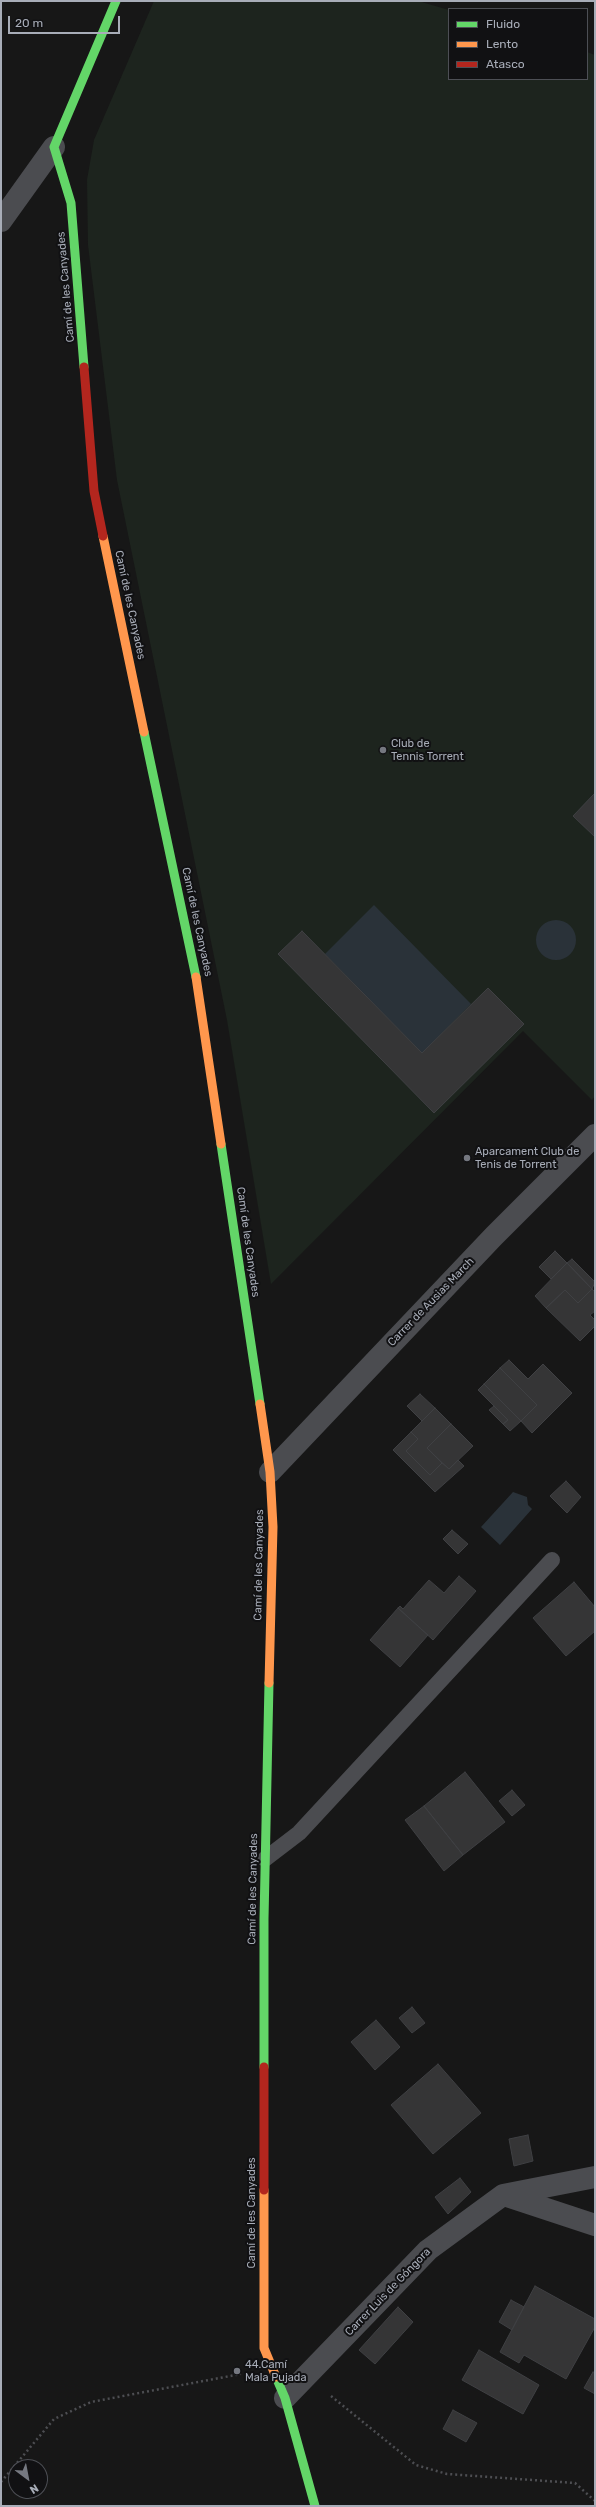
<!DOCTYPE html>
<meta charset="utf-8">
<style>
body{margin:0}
#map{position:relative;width:596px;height:2507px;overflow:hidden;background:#171717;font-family:Rubik,sans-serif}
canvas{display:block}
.frame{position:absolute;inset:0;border:2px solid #a8adb8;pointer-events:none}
.legend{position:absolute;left:448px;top:8px;width:140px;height:72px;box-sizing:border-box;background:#111113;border:1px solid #4d4f55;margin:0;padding:5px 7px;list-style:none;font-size:12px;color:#a8adb8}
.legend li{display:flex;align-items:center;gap:8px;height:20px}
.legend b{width:20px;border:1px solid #4d4f55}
.north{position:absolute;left:8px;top:2459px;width:40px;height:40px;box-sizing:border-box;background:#111113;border:1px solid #4d4f55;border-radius:50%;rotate:148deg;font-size:11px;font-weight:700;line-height:16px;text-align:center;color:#a8adb8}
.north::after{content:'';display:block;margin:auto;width:14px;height:18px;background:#757880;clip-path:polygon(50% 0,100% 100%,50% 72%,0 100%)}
.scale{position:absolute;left:8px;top:16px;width:112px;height:18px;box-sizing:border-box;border:2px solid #a8adb8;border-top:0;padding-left:5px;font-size:12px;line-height:14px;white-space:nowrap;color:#a8adb8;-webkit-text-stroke:3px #111113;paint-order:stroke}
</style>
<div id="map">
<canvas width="596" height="2507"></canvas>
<div class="frame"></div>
<ul class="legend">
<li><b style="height:5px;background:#63d668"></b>Fluido</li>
<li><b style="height:5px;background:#ff974d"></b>Lento</li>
<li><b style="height:5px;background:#b3261e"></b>Atasco</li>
</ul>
<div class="north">N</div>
<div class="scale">20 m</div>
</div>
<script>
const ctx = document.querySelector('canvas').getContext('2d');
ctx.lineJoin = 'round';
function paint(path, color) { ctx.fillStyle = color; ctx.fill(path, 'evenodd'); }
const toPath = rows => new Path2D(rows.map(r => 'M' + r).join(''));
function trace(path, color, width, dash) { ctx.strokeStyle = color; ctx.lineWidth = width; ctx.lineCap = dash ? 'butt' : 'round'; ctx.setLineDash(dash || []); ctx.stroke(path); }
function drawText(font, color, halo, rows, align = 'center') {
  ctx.font = font + ' Rubik,sans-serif'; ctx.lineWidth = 4; ctx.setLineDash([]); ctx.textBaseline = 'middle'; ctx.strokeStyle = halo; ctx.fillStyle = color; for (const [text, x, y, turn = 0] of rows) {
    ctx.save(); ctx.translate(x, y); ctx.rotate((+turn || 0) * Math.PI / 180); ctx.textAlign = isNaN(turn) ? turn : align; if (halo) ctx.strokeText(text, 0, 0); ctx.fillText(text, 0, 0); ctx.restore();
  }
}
paint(toPath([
 [154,1,418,1,449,10,449,79,587,79,587,52,595,55,595,1096,592,1100,523,1031,271,1284,227,1020,117,480,88,245,87,180,94,140]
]), '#1d241e');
paint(toPath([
 [374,905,471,1004,422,1053,325,954],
 '536 940a20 20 0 1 1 40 0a20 20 0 1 1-40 0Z',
 [513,1492,527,1497,528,1505,532,1509,500,1545,481,1527]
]), '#2a3239');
const building = toPath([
 [595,793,595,837,573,816,595,793],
 [302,931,422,1053,488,988,524,1024,434,1113,278,954,302,931],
 [555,1251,567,1263,551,1279,539,1267,555,1251],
 [572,1259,595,1282,592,1289,567,1263,572,1259],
 [567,1263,592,1289,578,1303,565,1290,546,1308,535,1296,567,1263],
 [592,1289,595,1292,595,1311,590,1315,595,1320,595,1326,580,1341,546,1308,565,1290,578,1303,592,1289],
 [509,1360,528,1379,543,1364,572,1393,532,1433,521,1421,537,1405,500,1368,509,1360],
 [500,1368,537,1405,521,1421,484,1384,500,1368],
 [484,1384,521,1421,510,1431,503,1424,508,1420,478,1390,484,1384],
 [420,1394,435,1408,422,1421,407,1406,420,1394],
 [494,1406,508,1420,503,1424,489,1410,494,1406],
 [435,1408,451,1424,427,1448,442,1463,430,1475,406,1451,418,1439,411,1432,435,1408],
 [451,1424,473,1446,449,1469,427,1448,451,1424],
 [411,1432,418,1439,406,1451,430,1475,442,1463,449,1469,458,1460,464,1466,435,1492,393,1450,411,1432],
 [566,1481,581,1497,567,1513,550,1496,566,1481],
 [452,1530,468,1544,458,1554,443,1539,452,1530],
 [459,1576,476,1591,433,1640,398,1608,400,1606,403,1609,429,1580,444,1593,459,1576],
 [574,1582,595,1607,595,1631,566,1656,533,1618,574,1582],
 [398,1608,428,1635,400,1667,370,1640,398,1608],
 [465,1772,505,1822,463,1855,424,1806,465,1772],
 [512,1790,525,1805,512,1816,499,1801,512,1790],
 [424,1806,463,1855,444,1871,405,1820,424,1806],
 [412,2007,425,2023,412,2033,399,2018,412,2007],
 [376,2020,400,2047,375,2070,351,2042,376,2020],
 [438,2064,481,2113,433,2154,391,2105,438,2064],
 [528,2135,533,2161,514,2166,509,2139,528,2135],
 [460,2178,471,2192,448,2214,435,2197,460,2178],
 [535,2286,595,2319,595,2327,566,2379,524,2355,519,2363,500,2352,535,2286],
 [511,2300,524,2307,512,2330,499,2322,511,2300],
 [398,2307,413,2322,375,2364,359,2350,398,2307],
 [479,2350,539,2385,523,2414,462,2380,479,2350],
 [593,2372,595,2373,595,2394,584,2388,593,2372],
 [453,2410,477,2423,466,2442,443,2429,453,2410]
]);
paint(building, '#353536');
trace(building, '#3f4043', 1);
trace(toPath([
 [331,2396,416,2465,447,2474,575,2483,595,2501],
 [1,2482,54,2419,91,2402,241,2374]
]), '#4d4e52', 2.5, [2, 3]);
trace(toPath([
 [265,1859,299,1833,552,1560]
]), '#4b4c50', 16);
trace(toPath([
 [1,221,54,147],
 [270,1472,494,1236,595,1135],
 [504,2195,595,2225],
 [285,2398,428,2250,503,2195,595,2177]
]), '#4b4c50', 22);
trace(toPath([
 [84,367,71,203,54,147,116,1],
 [144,732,196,977],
 [221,1144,260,1404],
 [264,2067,264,1919,269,1683],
 [276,2377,285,2398,315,2506]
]), '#63d668', 9);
trace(toPath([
 [103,536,144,732],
 [196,977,221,1144],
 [260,1404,270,1472,273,1527,269,1683],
 [264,2190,264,2348,276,2377]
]), '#ff974d', 9);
trace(toPath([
 [84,367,94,491,103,536],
 [264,2067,264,2190]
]), '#b3261e', 9);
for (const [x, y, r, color] of [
 [383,750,4,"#757880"],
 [467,1158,4,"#757880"],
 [237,2371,4,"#757880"]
]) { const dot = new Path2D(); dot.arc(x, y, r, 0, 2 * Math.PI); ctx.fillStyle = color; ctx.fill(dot); trace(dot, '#111113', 1.5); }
drawText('11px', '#a8adb8', '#111113', [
 ["Camí de les Canyades",66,287,-95],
 ["Camí de les Canyades",130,605,78],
 ["Camí de les Canyades",197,922,78],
 ["Camí de les Canyades",248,1242,82],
 ["Carrer de Ausias March",431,1302,-46],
 ["Camí de les Canyades",259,1565,-89],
 ["Camí de les Canyades",253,1889,-89],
 ["Camí de les Canyades",252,2213,-90],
 ["Carrer Luis de Góngora",388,2292,-46]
]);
drawText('11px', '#a8adb8', '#111113', [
 ["Club de",391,744],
 ["Tennis Torrent",391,757],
 ["Aparcament Club de",475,1152],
 ["Tenis de Torrent",475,1165],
 ["44.Camí",245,2365],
 ["Mala Pujada",245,2378]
], 'left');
</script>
